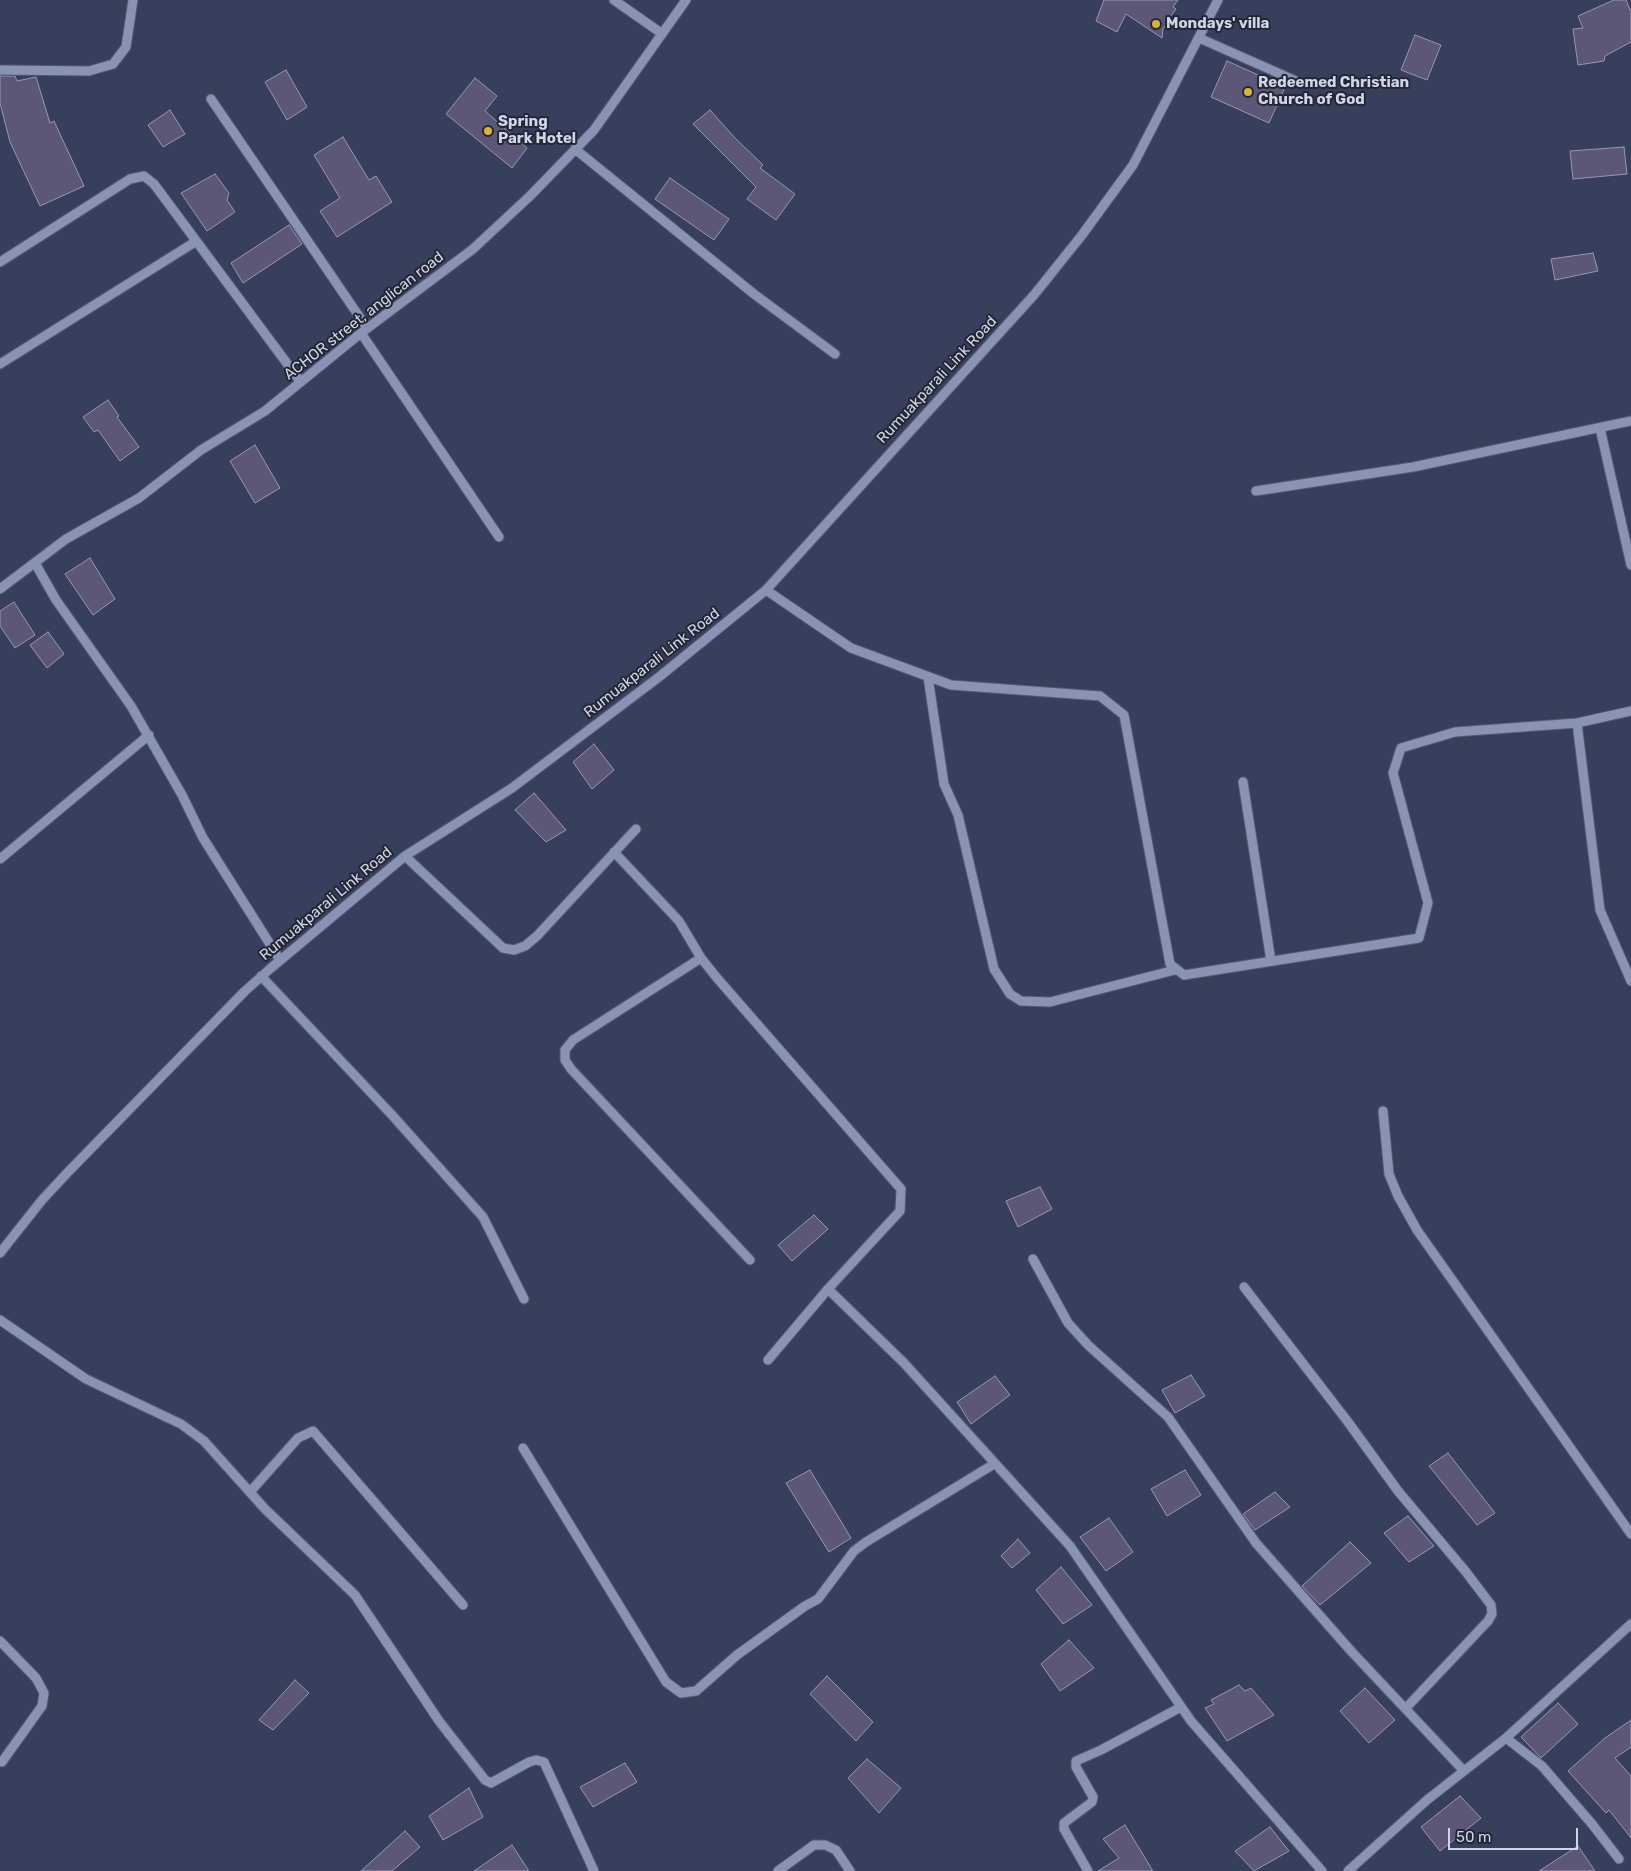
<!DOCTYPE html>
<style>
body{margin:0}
#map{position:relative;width:1631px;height:1871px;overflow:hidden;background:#383f5d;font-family:Rubik,sans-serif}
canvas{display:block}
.scale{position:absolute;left:1448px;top:1828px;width:130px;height:22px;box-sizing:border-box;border:2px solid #d0d5e7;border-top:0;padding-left:6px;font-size:15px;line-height:18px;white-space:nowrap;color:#d0d5e7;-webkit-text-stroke:4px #242735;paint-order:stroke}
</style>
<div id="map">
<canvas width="1631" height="1871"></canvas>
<div class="scale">50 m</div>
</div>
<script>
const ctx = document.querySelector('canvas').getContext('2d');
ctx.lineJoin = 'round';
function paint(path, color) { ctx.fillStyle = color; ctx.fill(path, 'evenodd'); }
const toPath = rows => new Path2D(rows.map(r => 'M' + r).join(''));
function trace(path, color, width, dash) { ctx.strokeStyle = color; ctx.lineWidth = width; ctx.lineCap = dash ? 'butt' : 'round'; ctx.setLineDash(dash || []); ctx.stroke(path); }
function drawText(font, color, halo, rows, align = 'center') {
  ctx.font = font + ' Rubik,sans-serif'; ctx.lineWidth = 4; ctx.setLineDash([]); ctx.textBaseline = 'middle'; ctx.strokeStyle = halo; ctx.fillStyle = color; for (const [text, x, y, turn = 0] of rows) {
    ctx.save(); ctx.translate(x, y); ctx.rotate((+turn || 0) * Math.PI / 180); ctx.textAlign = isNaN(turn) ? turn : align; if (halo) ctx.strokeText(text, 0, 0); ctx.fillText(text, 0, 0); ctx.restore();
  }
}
const building = toPath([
 [1104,0,1178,0,1173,7,1176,9,1167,21,1171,23,1163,28,1162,38,1126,14,1117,32,1096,21,1104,0],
 [1614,0,1626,0,1631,12,1631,42,1605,56,1604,61,1578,65,1573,29,1583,28,1578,16,1614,0],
 [1415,35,1441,45,1427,80,1401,70,1415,35],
 [1227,61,1285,87,1269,123,1211,97,1227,61],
 [286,70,307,107,287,120,265,82,286,70],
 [0,76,15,76,17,81,36,77,50,123,54,121,84,186,40,206,10,142,0,103,0,76],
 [475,78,497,96,485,111,527,148,512,168,446,114,475,78],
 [170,110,185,134,163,147,148,125,170,110],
 [710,110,735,138,763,165,760,168,795,194,776,220,747,199,756,187,693,124,710,110],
 [343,137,369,180,376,176,392,202,337,237,320,211,340,198,314,155,343,137],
 [1624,147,1627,174,1573,179,1570,151,1624,147],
 [215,174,229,193,227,200,235,212,207,231,181,193,215,174],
 [670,178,729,219,714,240,655,199,670,178],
 [289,225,302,244,243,283,231,263,289,225],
 [1593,253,1598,271,1555,280,1551,259,1593,253],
 [108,400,119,416,117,417,139,447,120,461,98,430,94,432,83,417,108,400],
 [255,445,280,488,255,503,230,461,255,445],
 [90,558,115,599,93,615,65,574,90,558],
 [14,602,35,635,15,648,0,626,0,611,14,602],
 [48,632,64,654,47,668,30,645,48,632],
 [594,744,614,770,592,789,573,762,594,744],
 [534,793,566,830,546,842,515,810,534,793],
 [1040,1187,1052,1209,1018,1227,1006,1201,1040,1187],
 [814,1215,828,1229,792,1261,778,1245,814,1215],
 [1191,1375,1205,1396,1175,1413,1162,1390,1191,1375],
 [995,1376,1010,1395,971,1424,957,1402,995,1376],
 [1448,1453,1495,1513,1477,1525,1429,1466,1448,1453],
 [810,1470,851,1538,829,1552,786,1483,810,1470],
 [1185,1470,1201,1495,1167,1516,1151,1489,1185,1470],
 [1275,1492,1290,1507,1255,1530,1243,1514,1275,1492],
 [1408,1516,1434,1546,1409,1562,1384,1533,1408,1516],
 [1109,1518,1133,1552,1106,1571,1080,1537,1109,1518],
 [1018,1539,1030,1553,1012,1568,1001,1556,1018,1539],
 [1350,1542,1371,1563,1320,1605,1302,1586,1350,1542],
 [1061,1567,1092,1605,1063,1624,1036,1590,1061,1567],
 [1069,1640,1094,1668,1060,1691,1041,1664,1069,1640],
 [827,1676,873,1722,856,1741,810,1694,827,1676],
 [295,1680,309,1693,273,1730,259,1720,295,1680],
 [1239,1685,1245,1691,1251,1688,1274,1715,1227,1741,1205,1708,1214,1704,1211,1700,1239,1685],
 [1365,1688,1395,1720,1369,1743,1340,1711,1365,1688],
 [1558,1703,1578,1724,1541,1758,1521,1737,1558,1703],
 [1631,1720,1631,1747,1615,1758,1631,1776,1631,1838,1609,1810,1606,1813,1568,1771,1605,1738,1631,1720],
 [867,1759,901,1788,879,1813,848,1778,867,1759],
 [625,1763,637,1782,593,1807,580,1787,625,1763],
 [469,1788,483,1817,443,1840,429,1816,469,1788],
 [1460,1796,1481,1818,1440,1851,1421,1827,1460,1796],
 [1125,1825,1153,1871,1098,1871,1119,1858,1103,1839,1125,1825],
 [1270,1827,1289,1851,1254,1871,1235,1851,1270,1827],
 [405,1831,420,1847,392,1871,361,1871,405,1831],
 [512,1845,529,1871,474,1871,512,1845],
 [1578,1846,1595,1871,1539,1871,1578,1846]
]);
paint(building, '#5d5777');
trace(building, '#9b94b8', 1);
const minor = toPath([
 [614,0,661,33],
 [1199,38,1294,80],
 [0,70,89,71,113,64,126,47,133,0],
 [211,99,367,328],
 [575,149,754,294,835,354],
 [0,262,130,179,144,176,154,184,300,381],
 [361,333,499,537],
 [0,364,195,242],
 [1600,428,1631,565],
 [1256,491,1413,467,1631,421],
 [35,563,56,600,131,706,182,795,203,838,280,960],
 [0,589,66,539,139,498,201,450,265,411,361,333,473,249,531,195,594,130,686,0],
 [766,590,851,648,951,685,1100,696,1124,715,1170,964,1184,975,1419,938,1428,903,1393,773,1401,748,1455,732,1577,723,1631,711],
 [928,677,944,784,958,815,994,969,1010,994,1021,1001,1050,1002,1175,970],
 [1577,723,1600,910,1631,981],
 [1243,782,1271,961],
 [614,852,679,921,701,958,717,978,901,1189,900,1211,828,1289,768,1360],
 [405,856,503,948,514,950,525,946,537,936,636,829],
 [0,859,149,735],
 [701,958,573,1040,565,1050,565,1060,571,1069,750,1260],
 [261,976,392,1115,483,1217,524,1299],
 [1383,1111,1389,1174,1398,1196,1417,1230,1631,1534],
 [0,1253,42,1200,69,1171,245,991,271,968,405,856,512,788,659,677,766,590,1034,295,1082,235,1133,165,1218,0],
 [1033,1259,1068,1323,1088,1345,1168,1417,1256,1543,1351,1651,1464,1771],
 [1244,1287,1348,1422,1398,1491,1466,1572,1491,1605,1492,1614,1488,1621,1406,1708],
 [828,1289,904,1363,1070,1546,1191,1721,1322,1871],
 [0,1320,86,1379,181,1424,204,1441,265,1509,355,1595,439,1721,485,1780,491,1783,529,1762,536,1760,544,1762,594,1871],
 [523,1448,666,1682,681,1693,696,1691,737,1655,805,1606,818,1599,854,1551,866,1542,994,1464],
 [250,1492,298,1438,313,1431,463,1605],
 [0,1641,36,1678,44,1693,42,1706,2,1762],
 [1506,1738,1542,1766,1592,1824,1619,1859],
 [778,1871,814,1845,825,1845,836,1850,850,1871],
 [1088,1871,1064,1829,1064,1823,1092,1802,1093,1797,1076,1767,1076,1761,1101,1750,1181,1707],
 [1348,1871,1427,1800,1506,1738,1631,1624]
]);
trace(minor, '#555a73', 11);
trace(minor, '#8a93b4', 9);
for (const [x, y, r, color] of [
 [1156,24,5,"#d6b534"],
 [1248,92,5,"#d6b534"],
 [488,131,5,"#d6b534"]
]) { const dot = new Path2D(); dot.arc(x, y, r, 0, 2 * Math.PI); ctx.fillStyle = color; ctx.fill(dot); trace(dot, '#242735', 2); }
drawText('bold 15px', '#d0d5e7', '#242735', [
 ["Mondays' villa",1166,24],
 ["Redeemed Christian",1258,83],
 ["Church of God",1258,100],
 ["Spring",498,122],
 ["Park Hotel",498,139]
], 'left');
drawText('15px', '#d0d5e7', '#242735', [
 ["ACHOR street, anglican road",364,316,-38],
 ["Rumuakparali Link Road",937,380,-47],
 ["Rumuakparali Link Road",652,663,-38],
 ["Rumuakparali Link Road",326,904,-40]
]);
</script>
